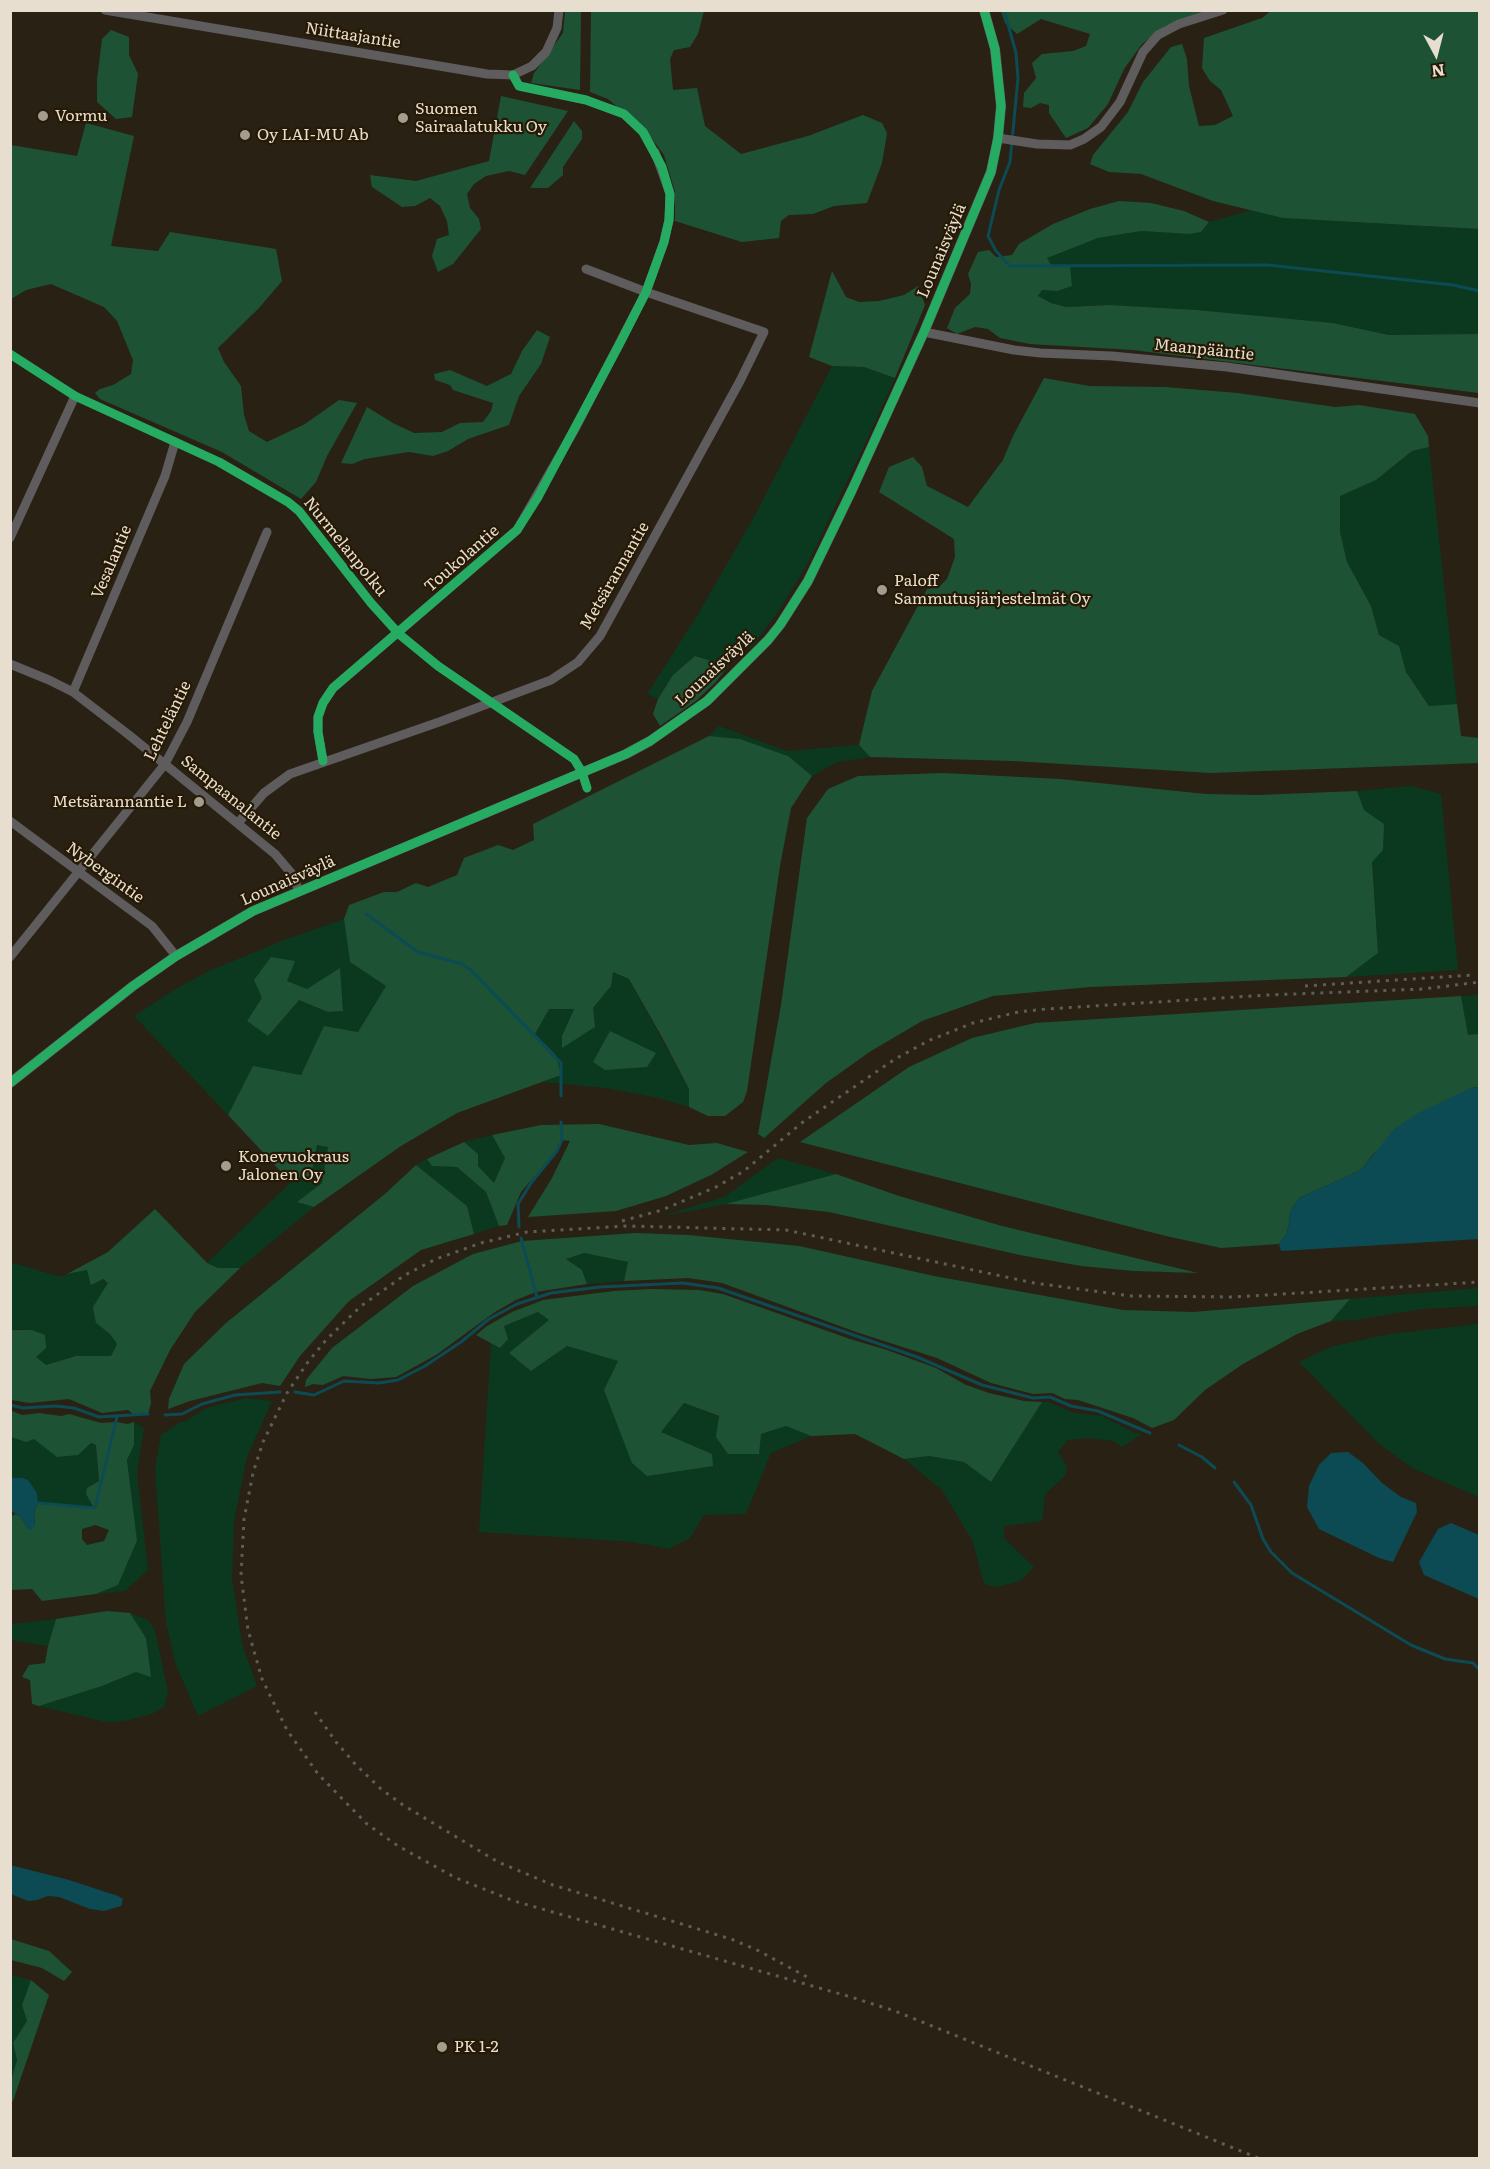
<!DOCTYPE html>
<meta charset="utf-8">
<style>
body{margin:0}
#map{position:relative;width:1490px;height:2169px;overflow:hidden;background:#292114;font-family:Literata,serif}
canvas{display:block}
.frame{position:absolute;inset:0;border:12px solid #e7ded0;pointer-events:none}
.north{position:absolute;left:1406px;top:24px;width:60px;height:60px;-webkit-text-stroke:4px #271a04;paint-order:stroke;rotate:173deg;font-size:16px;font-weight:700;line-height:24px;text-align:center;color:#e7ded0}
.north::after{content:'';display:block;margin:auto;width:21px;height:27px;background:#e7ded0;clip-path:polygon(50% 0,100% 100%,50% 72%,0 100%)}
</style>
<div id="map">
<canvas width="1490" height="2169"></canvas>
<div class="frame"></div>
<div class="north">N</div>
</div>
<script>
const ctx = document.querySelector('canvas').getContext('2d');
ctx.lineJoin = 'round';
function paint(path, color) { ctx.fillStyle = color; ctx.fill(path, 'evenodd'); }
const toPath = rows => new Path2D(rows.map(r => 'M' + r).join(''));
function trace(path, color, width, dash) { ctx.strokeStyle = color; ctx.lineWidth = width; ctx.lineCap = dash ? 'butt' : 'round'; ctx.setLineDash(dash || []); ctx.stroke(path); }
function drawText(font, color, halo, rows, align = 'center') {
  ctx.font = font + ' Literata,serif'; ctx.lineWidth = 4.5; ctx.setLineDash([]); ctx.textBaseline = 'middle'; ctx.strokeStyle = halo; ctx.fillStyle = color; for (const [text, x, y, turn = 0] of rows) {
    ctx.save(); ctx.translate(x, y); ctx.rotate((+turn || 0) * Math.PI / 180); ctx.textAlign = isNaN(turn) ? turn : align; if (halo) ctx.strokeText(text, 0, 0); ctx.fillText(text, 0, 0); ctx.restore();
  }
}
paint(toPath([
 [1252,210,1283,218,1479,229,1480,334,1389,335,1333,323,1197,310,1110,305,1066,307,1051,303,1038,296,1042,290,1057,291,1051,265,1046,258,1098,238,1141,231,1190,234,1201,232,1209,222],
 [832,366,864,367,895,378,872,429,808,563,780,609,752,647,742,649,728,666,695,656,674,674,658,699,647,694,697,616,754,517],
 [1429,447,1457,704,1429,706,1406,672,1399,646,1379,635,1371,606,1347,562,1340,532,1339,496,1376,480,1412,451],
 [719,726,787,751,859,745,870,757,837,762,812,776,788,756,740,739,709,736],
 [1411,786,1441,794,1458,970,1346,977,1378,953,1372,862,1364,810,1357,791],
 [344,919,350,962,386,986,358,1032,324,1027,301,1075,253,1067,228,1115,134,1016,174,990,209,971,284,940],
 [340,969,343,1011,328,1012,299,1000,247,1021,263,998,287,981,307,989],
 [613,972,629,979,689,1089,689,1107,659,1098,606,1088,543,1082,560,1074,535,1034,548,1009,574,1008,562,1036,593,1008,611,986],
 [1479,995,1479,1034,1468,1036,1461,996],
 [492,1135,505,1158,494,1183,478,1166,464,1142],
 [317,1144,328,1147,322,1183,298,1202,314,1207,240,1268,218,1268,207,1263,291,1182,287,1178,311,1175],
 [778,1158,836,1174,727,1204,662,1216,724,1197],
 [427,1159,433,1166,457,1167,486,1192,499,1226,474,1234,467,1206,416,1165],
 [584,1253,628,1262,624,1281,587,1284,582,1270,566,1259],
 [10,1262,61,1277,67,1274,87,1270,108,1283,96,1323,110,1334,117,1344,111,1356,76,1356,46,1365,36,1357,23,1329,11,1330],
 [1479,1288,1479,1306,1421,1309,1355,1320,1331,1321,1350,1299],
 [538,1312,549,1320,510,1353,531,1371,567,1346,618,1361,632,1463,712,1454,661,1432,684,1403,761,1434,786,1426,811,1436,771,1453,746,1514,704,1515,690,1538,668,1549,634,1542,479,1532,491,1343,504,1326],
 [1479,1324,1479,1497,1414,1469,1380,1445,1299,1362,1330,1347,1389,1334],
 [247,1398,272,1401,247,1457,234,1521,232,1578,242,1644,257,1686,198,1716,176,1665,166,1623,155,1468,161,1435,180,1422,186,1421,206,1408],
 [1042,1402,1049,1402,1075,1413,1102,1416,1135,1433,1142,1434,1122,1447,1113,1441,1088,1438,1068,1440,1058,1452,1067,1466,1065,1476,1045,1494,1042,1521,1004,1526,1004,1538,1034,1567,1020,1581,997,1587,984,1584,973,1542,942,1490,904,1459,929,1456,964,1462,991,1482],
 [134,1422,144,1428,137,1473,148,1570,125,1591,96,1594,118,1585,137,1542,127,1460,134,1445],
 [11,1437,26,1442,34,1439,96,1445,99,1481,87,1488,95,1508,38,1503,37,1493,22,1478,11,1478],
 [130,1613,148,1620,155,1631,168,1691,164,1707,152,1714,124,1721,106,1722,39,1706,102,1686,136,1672,146,1638],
 [56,1619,48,1646,11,1640,11,1624],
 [11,1975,31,1980,22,2005,27,2021,13,2043,17,2060,11,2080]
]), '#0a3920');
paint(toPath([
 [1272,10,1479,11,1479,229,1283,218,1213,201,1141,174,1109,172,1090,164,1093,155,1128,112,1143,82,1171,47,1182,44,1187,59,1189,86,1199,126,1215,125,1233,116,1221,90,1210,81,1202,68,1204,38,1262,18],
 [565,11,581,11,580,90,531,83,534,73,563,33],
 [591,11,704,11,698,34,690,47,674,50,670,59,673,90,697,88,705,126,741,154,808,136,863,115,882,123,887,133,882,163,867,203,834,206,813,214,789,215,781,221,779,238,742,242,675,221,675,192,664,155,647,132,608,99,590,92],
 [1001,11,1211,11,1165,26,1142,44,1124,69,1108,104,1088,128,1066,138,1049,113,1049,105,1040,103,1031,108,1023,107,1024,93,1036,78,1032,63,1042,54,1073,51,1086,46,1090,34,1041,19,1017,34,1005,23],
 [111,30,129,37,129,55,138,74,132,117,116,119,97,102,97,80,102,39],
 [501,96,568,111,525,175,509,171,486,176,474,184,467,194,470,208,479,219,481,229,453,264,438,272,432,256,437,239,449,235,447,221,440,206,430,198,415,206,402,207,372,187,370,175,416,181,489,161],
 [574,121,582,131,582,139,563,167,563,175,548,188,530,188],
 [86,123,134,136,111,246,158,251,170,232,276,249,282,281,259,308,218,348,224,362,241,386,244,415,249,431,267,442,305,424,339,400,357,403,327,456,316,482,301,499,222,452,100,399,95,393,100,389,113,385,131,374,133,360,117,321,104,307,51,284,26,290,11,299,11,145,77,156],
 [1119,201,1151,203,1184,211,1209,222,1201,232,1190,234,1141,231,1098,238,1047,258,1051,265,1070,265,1072,286,1057,291,1042,290,1038,296,1051,303,1066,307,1110,305,1197,310,1333,323,1389,335,1479,334,1479,393,1133,350,1030,344,1000,338,988,329,975,327,957,334,947,328,955,308,970,294,971,284,968,274,978,252,989,250,996,257,1012,255,1019,244,1053,224,1090,209],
 [832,271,846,297,859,302,879,301,904,295,918,286,925,305,895,378,864,367,832,366,809,357],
 [537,330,550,337,541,364,519,396,509,425,468,439,448,451,433,456,409,452,365,459,352,464,341,463,367,407,393,423,414,433,442,432,460,423,483,422,491,411,493,403,453,390,450,385,435,380,434,374,450,370,487,386,511,374,522,351],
 [1044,378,1089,386,1165,387,1238,393,1335,407,1359,405,1415,414,1428,436,1429,447,1412,451,1376,480,1340,496,1340,532,1347,562,1371,606,1379,635,1399,646,1406,672,1429,706,1457,704,1461,736,1479,738,1479,763,1211,773,1013,761,870,757,859,745,872,691,927,589,939,587,947,579,955,557,954,539,879,492,889,467,913,457,922,467,927,486,968,507,1003,460,1013,436],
 [695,656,728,666,716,682,696,701,660,726,653,714,658,699,673,675],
 [709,736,740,739,788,756,812,776,791,808,780,866,747,1091,743,1102,725,1116,708,1116,689,1107,689,1089,663,1039,629,979,613,972,611,986,593,1008,595,1027,562,1048,562,1036,574,1009,549,1009,535,1034,556,1055,561,1075,457,1113,401,1146,314,1207,297,1202,322,1183,328,1147,317,1145,311,1176,287,1178,228,1115,253,1066,301,1075,324,1026,358,1032,386,986,350,962,344,919,349,905,384,892,397,892,416,883,428,887,457,875,464,858,498,845,513,850,534,840,533,824],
 [943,773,1060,779,1206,794,1258,795,1357,791,1364,810,1384,824,1383,850,1372,862,1378,953,1346,977,1090,987,993,996,922,1021,871,1051,826,1083,764,1138,758,1134,781,1005,807,818,828,789,858,776],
 [271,957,295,961,287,981,307,989,340,968,343,1011,328,1012,299,1000,268,1036,247,1021,262,998,254,980],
 [1461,996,1468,1035,1479,1034,1479,1087,1471,1088,1454,1097,1374,1153,1361,1170,1299,1198,1291,1210,1287,1233,1279,1244,1221,1248,1166,1236,800,1142,909,1067,972,1038,1035,1023],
 [610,1031,656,1053,647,1067,605,1070,593,1062],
 [599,1124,689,1145,717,1143,748,1152,711,1175,666,1196,616,1211,528,1217,552,1178,570,1141,562,1140,557,1151,521,1192,507,1225,499,1226,486,1192,457,1167,432,1166,427,1159,464,1142,478,1154,478,1166,494,1183,505,1158,492,1135,541,1125],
 [416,1165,467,1206,474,1234,421,1250,349,1301,300,1356,280,1386,262,1383,190,1401,168,1409,169,1399,184,1364,226,1323,386,1193],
 [836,1174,899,1196,1002,1226,1198,1273,1134,1271,1081,1266,1020,1255,829,1212,766,1205,726,1204],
 [155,1209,207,1263,218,1268,240,1268,195,1312,170,1350,150,1391,151,1403,148,1414,133,1414,128,1410,102,1413,69,1399,30,1403,11,1400,11,1330,32,1330,45,1335,46,1348,36,1357,46,1365,76,1356,111,1356,117,1344,110,1334,96,1323,93,1307,108,1283,103,1279,91,1285,87,1270,67,1274,108,1252],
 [635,1233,688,1235,799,1246,934,1276,1123,1310,1193,1312,1350,1299,1331,1321,1297,1334,1243,1364,1205,1390,1174,1420,1152,1428,1133,1418,1078,1400,1065,1399,1052,1393,1033,1394,991,1383,937,1358,859,1333,722,1283,688,1278,624,1281,628,1262,584,1253,566,1259,582,1270,587,1284,536,1292,516,1300,495,1312,436,1355,396,1377,371,1379,343,1376,323,1385,313,1384,305,1387,306,1380,332,1348,413,1286,473,1254,522,1241],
 [651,1289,699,1290,723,1294,850,1339,887,1350,936,1368,966,1385,989,1393,1024,1401,1042,1402,991,1482,964,1462,929,1456,904,1459,855,1434,811,1436,786,1426,761,1434,759,1454,728,1454,716,1437,719,1416,684,1403,661,1432,712,1454,713,1466,647,1476,632,1463,604,1390,618,1361,567,1346,531,1371,509,1353,549,1320,538,1312,504,1326,508,1339,500,1348,476,1335,487,1326,512,1312,543,1300,614,1291],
 [10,1410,22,1415,39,1413,61,1416,69,1414,101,1423,116,1422,128,1424,134,1422,134,1445,127,1460,137,1541,118,1585,96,1594,42,1601,32,1589,11,1590,11,1517,15,1514,20,1516,28,1529,35,1525,34,1513,38,1503,94,1508,86,1494,87,1488,99,1481,96,1445,91,1443,78,1455,57,1457,34,1439,26,1442,11,1437],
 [95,1525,109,1530,104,1541,87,1545,82,1539,82,1529],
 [107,1611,130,1613,146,1638,151,1677,136,1672,102,1686,39,1706,32,1704,30,1680,22,1677,29,1665,45,1663,48,1646,56,1619],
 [11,1939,49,1951,72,1972,64,1981,42,1968,11,1960],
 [31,1980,49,1995,13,2101,11,2101,11,2080,17,2060,13,2043,27,2021,22,2005]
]), '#1d5334');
paint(toPath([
 [1479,1087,1479,1239,1281,1251,1279,1244,1287,1233,1291,1210,1299,1198,1361,1170,1394,1129,1418,1113,1471,1088],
 [1348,1452,1363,1463,1382,1483,1401,1497,1416,1503,1417,1512,1393,1562,1379,1558,1319,1529,1307,1507,1309,1486,1319,1465,1331,1453],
 [11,1478,22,1478,28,1480,37,1493,38,1503,34,1513,35,1525,32,1530,28,1529,20,1516,11,1511],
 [1451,1523,1479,1535,1479,1599,1424,1575,1419,1562,1438,1529],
 [10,1865,69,1880,118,1896,123,1899,121,1906,104,1911,90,1909,59,1897,48,1896,37,1900,28,1901,11,1894]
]), '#0c4b54');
trace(toPath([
 [1004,10,1016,53,1018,78,1010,162,999,190,988,236,996,251,1010,266,1268,265,1453,285,1480,291],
 [366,914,418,952,462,964,471,970,561,1063,561,1096],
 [519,1227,518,1204,531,1183,557,1151,562,1140,561,1122],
 [521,1238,537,1297],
 [295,1392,314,1395,344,1381,379,1383,398,1380,425,1366,461,1342,489,1319,517,1304,551,1293,600,1287,683,1283,718,1288,917,1357,982,1385,1033,1398,1050,1397,1071,1406,1098,1411,1150,1433],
 [10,1405,23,1408,56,1406,74,1408,99,1417,148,1414],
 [165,1415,182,1414,202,1404,235,1395,280,1392],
 [1179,1445,1202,1457,1215,1468],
 [1234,1482,1251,1505,1263,1539,1271,1552,1292,1573,1411,1645,1445,1659,1473,1663,1480,1670],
 [38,1503,95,1508,117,1417]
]), '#0c4b54', 3);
trace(toPath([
 [105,10,487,74,513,75,532,66,546,52,557,28,559,10],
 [998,138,1037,144,1070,145,1084,139,1101,127,1120,102,1143,52,1158,35,1179,24,1223,10],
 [924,332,1014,350,1040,353,1112,356,1227,367,1480,403],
 [10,538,75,396],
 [10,664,49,680,73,692,129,735,275,854,292,874,299,891],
 [73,692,165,476,175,442],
 [323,761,318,732,318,717,323,703,333,688,517,530,576,427,646,292,664,242,669,220,670,194,655,152],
 [10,821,152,926,176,956],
 [238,823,264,793,290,774,442,721,551,680,578,662,600,636,740,381,764,332,646,292,586,269],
 [10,957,165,764,187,722,267,532]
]), '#5f5c5e', 9);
trace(toPath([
 [10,1083,133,986,176,956,253,911,626,754,650,741,707,701,768,640,780,625,808,581,852,490,924,332,991,172,998,138,1001,106,995,49,984,10]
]), '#5f5c5e', 10);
trace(toPath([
 [1305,986,1473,975],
 [622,1221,662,1210,716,1187,744,1171,803,1122,895,1059,930,1040,973,1023,1018,1012,1046,1009,1268,995,1423,989,1480,982],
 [315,1712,336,1742,356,1765,381,1789,403,1805,498,1862,553,1885,731,1939,757,1950,809,1978],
 [1258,2158,895,2011,851,1997,514,1901,456,1878,398,1846,367,1824,318,1774,287,1730,262,1679,248,1630,241,1575,244,1519,253,1473,263,1442,287,1393,308,1362,326,1340,361,1306,405,1275,436,1259,481,1243,527,1232,627,1226,786,1230,1034,1283,1131,1296,1234,1297,1480,1282]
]), '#605c59', 3, [3, 6]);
trace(toPath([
 [10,354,75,396,219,462,288,502,299,511,371,603,399,634,438,666,574,759,582,772,587,788],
 [323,761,318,732,318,717,323,703,333,688,517,530,538,497,619,345,646,292,664,242,669,220,670,194,662,167,643,132,624,114,586,100,519,86,513,75],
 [10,1083,133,986,176,956,253,911,626,754,650,741,707,701,768,640,780,625,808,581,852,490,924,332,991,172,998,138,1001,106,995,49,984,10]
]), '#26ab63', 9);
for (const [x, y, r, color] of [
 [43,116,6,"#a49c8e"],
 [403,118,6,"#a49c8e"],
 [245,135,6,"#a49c8e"],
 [882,590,6,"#a49c8e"],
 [199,802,6,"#a49c8e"],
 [226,1166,6,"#a49c8e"],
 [442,2047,6,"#a49c8e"]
]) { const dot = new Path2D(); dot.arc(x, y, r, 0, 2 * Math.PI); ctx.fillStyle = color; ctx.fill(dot); trace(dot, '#271a04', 2); }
drawText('16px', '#e7ded0', '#271a04', [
 ["Niittaajantie",353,36,9],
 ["Lounaisväylä",942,251,-67],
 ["Maanpääntie",1204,350,6],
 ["Nurmelanpolku",345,547,51],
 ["Toukolantie",462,559,-41],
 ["Vesalantie",112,562,-67],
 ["Metsärannantie",615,576,-60],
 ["Lounaisväylä",715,669,-43],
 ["Lehteläntie",168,721,-64],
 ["Sampaanalantie",231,798,39],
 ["Nybergintie",105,873,36],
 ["Lounaisväylä",288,881,-24]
]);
drawText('16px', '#e7ded0', '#271a04', [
 ["Suomen",415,109],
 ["Sairaalatukku Oy",415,127],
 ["Vormu",55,116],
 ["Oy LAI-MU Ab",257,135],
 ["Paloff",894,581],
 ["Sammutusjärjestelmät Oy",894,599],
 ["Metsärannantie L",187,802,"right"],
 ["Konevuokraus",238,1157],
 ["Jalonen Oy",238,1175],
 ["PK 1-2",454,2047]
], 'left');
</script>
